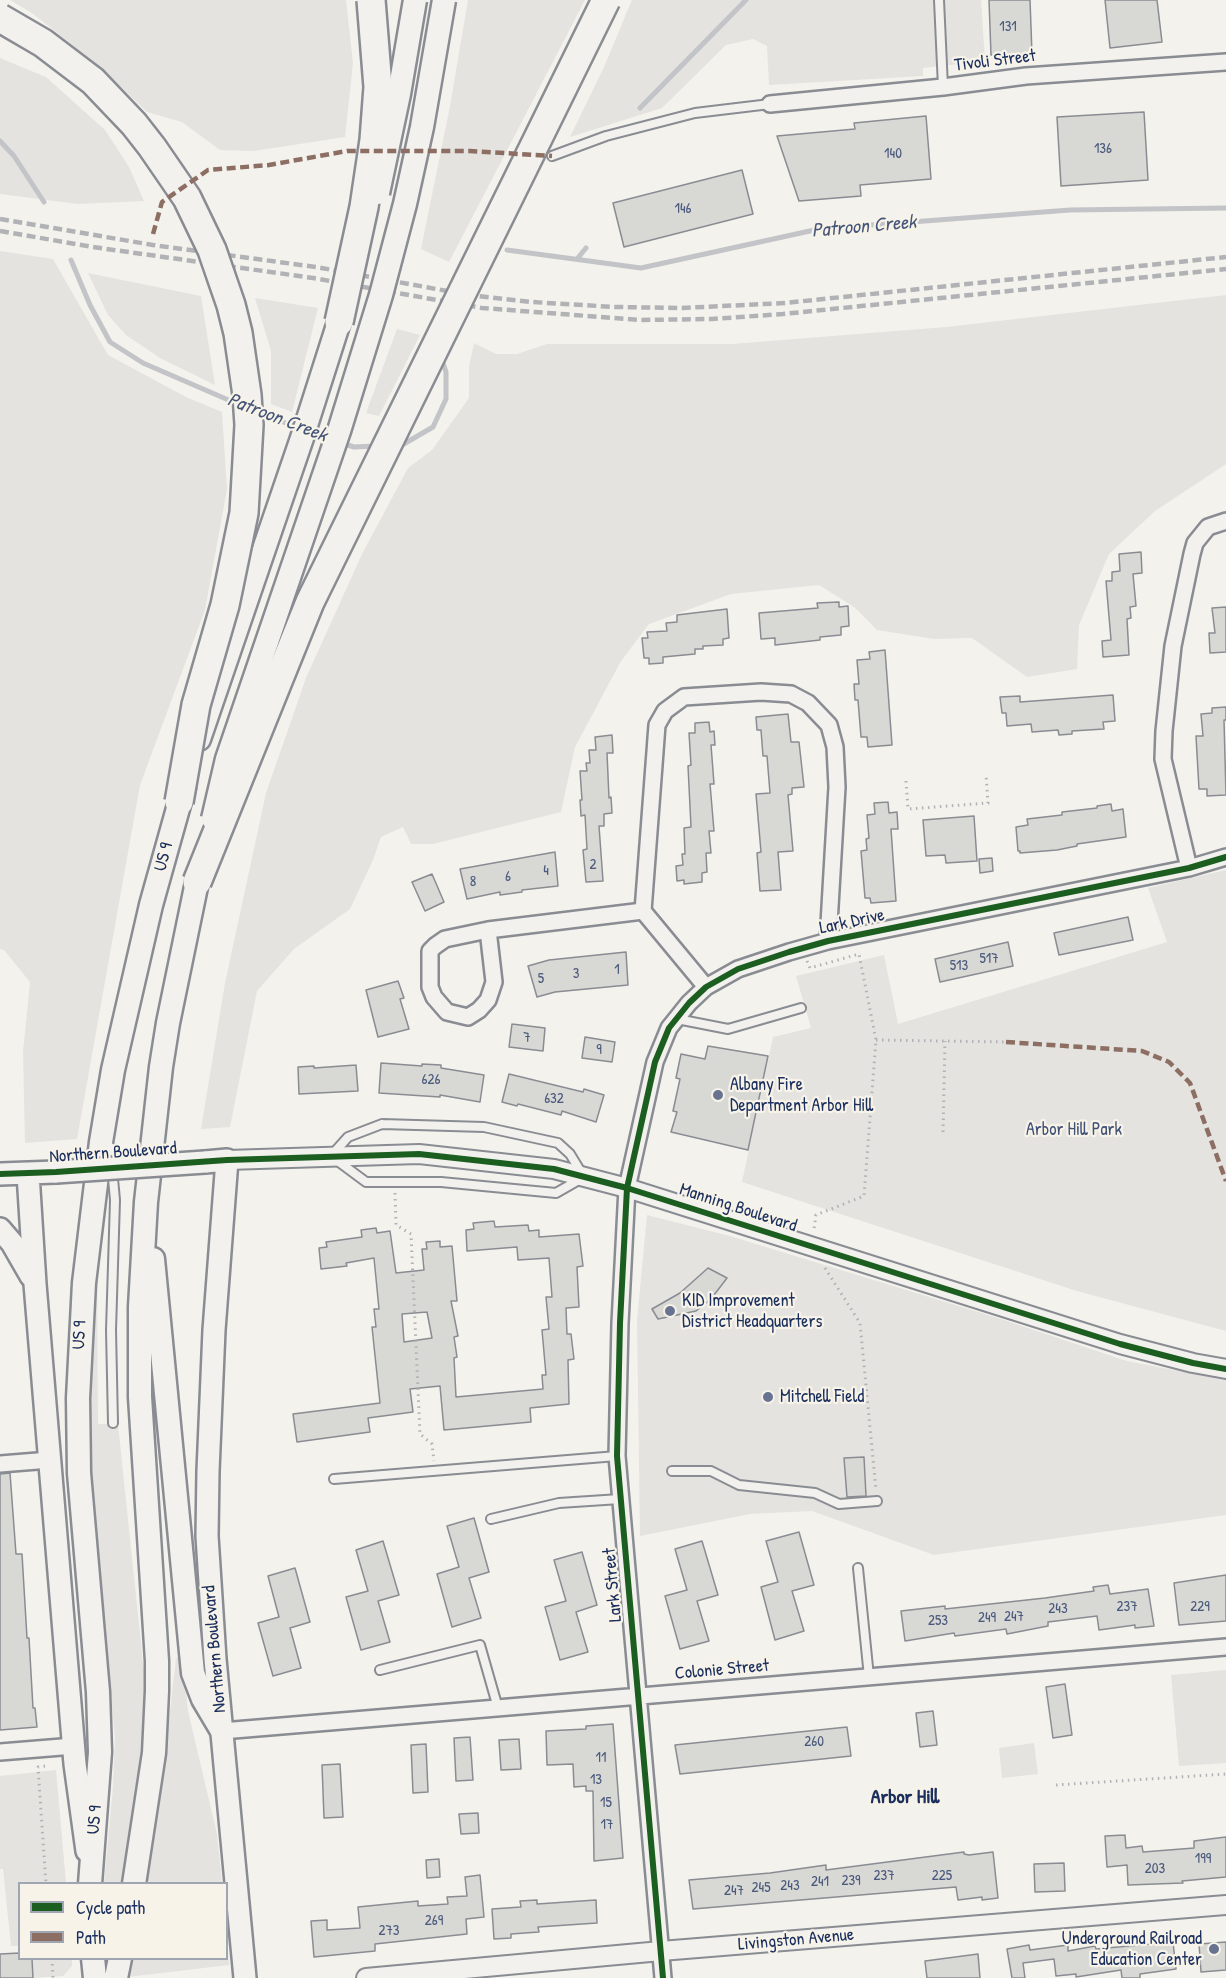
<!DOCTYPE html>
<style>
body{margin:0}
#map{position:relative;width:1226px;height:1978px;overflow:hidden;background:#f4f2ec;font-family:"Patrick Hand",sans-serif}
canvas{display:block}
.legend{position:absolute;left:18px;top:1882px;width:210px;height:78px;box-sizing:border-box;background:#f7f3e8;border:2px solid #9fa5b1;margin:0;padding:8px 10px;list-style:none;font-size:18px;color:#1b2f5e}
.legend li{display:flex;align-items:center;gap:12px;height:30px}
.legend b{width:30px;border:2px solid #9fa5b1}
</style>
<div id="map">
<canvas width="1226" height="1978"></canvas>
<ul class="legend">
<li><b style="height:8px;background:#1b5e20"></b>Cycle path</li>
<li><b style="height:8px;background:#8d6e63"></b>Path</li>
</ul>
</div>
<script>
const ctx = document.querySelector('canvas').getContext('2d');
ctx.lineJoin = 'round';
function paint(path, color) { ctx.fillStyle = color; ctx.fill(path, 'evenodd'); }
const toPath = rows => new Path2D(rows.map(r => 'M' + r).join(''));
function trace(path, color, width, dash) { ctx.strokeStyle = color; ctx.lineWidth = width; ctx.lineCap = dash ? 'butt' : 'round'; ctx.setLineDash(dash || []); ctx.stroke(path); }
function drawText(font, color, halo, rows, align = 'center') {
  ctx.font = font + ' "Patrick Hand",sans-serif'; ctx.lineWidth = 4.5; ctx.setLineDash([]); ctx.textBaseline = 'middle'; ctx.strokeStyle = halo; ctx.fillStyle = color; for (const [text, x, y, turn = 0] of rows) {
    ctx.save(); ctx.translate(x, y); ctx.rotate((+turn || 0) * Math.PI / 180); ctx.textAlign = isNaN(turn) ? turn : align; if (halo) ctx.strokeText(text, 0, 0); ctx.fillText(text, 0, 0); ctx.restore();
  }
}
paint(toPath([
 [10,0,346,0,353,63,345,137,254,151,220,150,182,122,147,112,98,65,32,13],
 [468,0,585,0,449,262,421,249,450,106],
 [632,0,981,0,985,61,923,68,923,76,769,85,767,46,753,39,726,45,662,108,570,137,604,67],
 [0,58,46,77,105,130,129,167,144,201,78,204,0,194],
 [0,251,53,259,108,355,186,397,222,412,227,489,205,610,140,785,77,1139,25,1143,23,1052,30,982,4,950,0,949],
 [88,273,201,296,215,385,160,358,126,335,108,315],
 [1226,295,1226,464,1155,511,1109,554,1079,625,1077,669,1027,677,972,638,934,639,877,630,854,607,819,585,731,594,649,624,621,661,575,747,561,812,433,844,411,844,403,827,381,837,373,860,350,909,294,949,257,991,230,1127,201,1129,225,983,266,793,306,678,362,554,408,468,432,450,469,398,469,367,474,343,496,354,517,354,547,344,732,344,946,327],
 [255,298,318,308,292,412,271,404,271,351],
 [397,329,420,335,379,416,366,413],
 [1226,870,1226,1331,1077,1291,742,1182,773,1037,811,1028,796,976,884,955,898,1024,1167,942,1148,888],
 [647,1215,730,1236,1001,1319,1127,1361,1226,1380,1226,1515,934,1555,812,1511,750,1514,640,1536,637,1321],
 [97,1271,98,1424,118,1424,145,1682,144,1732,121,1884,104,1883,113,1787,115,1738,88,1445,88,1371],
 [182,1657,188,1711,217,1834,222,1883,143,1884,161,1789,176,1658],
 [1226,1670,1226,1763,1179,1766,1171,1675],
 [1034,1743,1038,1774,1002,1778,999,1748],
 [56,1770,66,1883,20,1884,19,1946,11,1946,3,1869,0,1869,0,1776],
 [227,1938,229,1965,128,1977,128,1959,226,1958],
 [31,1959,72,1959,72,1966,63,1976,32,1978]
]), '#e4e3df');
trace(toPath([
 [640,108,746,0],
 [0,141,14,156,44,202],
 [507,250,641,268,819,229,1070,210,1226,208],
 [577,259,586,248],
 [71,260,90,305,110,342,143,363,240,405],
 [257,412,299,428],
 [310,432,330,439],
 [341,443,354,447,376,446],
 [397,445,402,445,433,427,446,399,446,372,441,357]
]), '#c2c4c8', 5);
const building = toPath([
 [989,0,1030,0,1032,54,991,55,989,0],
 [1105,0,1157,0,1162,42,1110,48,1105,0],
 [1144,112,1148,180,1061,186,1057,117,1144,112],
 [926,116,931,179,860,185,861,196,799,201,777,136,855,129,854,123,926,116],
 [742,170,753,214,624,247,613,203,742,170],
 [1141,552,1142,573,1133,574,1136,606,1130,607,1131,618,1127,619,1129,655,1103,657,1102,641,1111,640,1106,581,1112,581,1112,572,1120,571,1119,554,1141,552],
 [839,602,839,607,848,606,849,626,841,627,841,635,820,637,820,640,775,645,775,638,761,639,759,613,818,608,817,603,839,602],
 [1226,607,1226,652,1210,653,1209,633,1215,633,1212,608,1226,607],
 [727,609,729,638,723,639,723,645,703,646,703,649,695,649,695,654,663,657,663,663,649,664,649,658,644,658,642,638,648,638,647,632,667,631,666,623,677,622,677,615,727,609],
 [885,650,892,745,868,747,867,737,861,737,858,700,855,700,854,684,859,684,857,660,870,659,869,652,885,650],
 [1113,695,1115,721,1103,722,1104,729,1072,731,1072,734,1059,735,1058,730,1032,732,1031,724,1007,726,1006,713,1002,713,1000,697,1020,696,1020,702,1113,695],
 [1226,707,1226,720,1224,720,1226,795,1207,796,1207,789,1199,789,1196,736,1203,736,1201,714,1212,713,1212,708,1226,707],
 [788,714,791,742,799,742,804,787,792,788,792,794,788,795,793,851,778,852,781,890,760,891,757,853,761,852,756,794,770,793,767,756,763,756,761,730,757,730,756,717,788,714],
 [709,722,710,732,714,731,715,745,711,745,714,784,710,784,714,831,709,831,711,853,706,853,707,872,702,873,702,882,684,884,684,880,677,881,676,866,683,865,682,854,685,854,684,828,691,827,688,766,691,765,689,733,695,733,695,723,709,722],
 [612,735,613,753,607,753,609,798,611,797,612,813,604,814,604,826,599,826,603,881,586,882,583,850,587,849,585,815,581,816,580,800,582,800,580,771,587,771,586,763,590,763,589,750,596,750,595,737,612,735],
 [888,802,889,813,897,812,898,829,891,829,896,901,871,903,870,898,865,898,861,851,867,850,866,839,869,838,867,815,875,814,874,803,888,802],
 [1111,804,1112,811,1123,809,1126,837,1077,844,1077,846,1057,850,1020,853,1020,851,1018,851,1016,827,1028,825,1027,819,1062,815,1062,812,1097,808,1097,806,1111,804],
 [974,816,977,861,946,863,945,855,926,856,923,820,974,816],
 [555,852,558,886,522,890,522,892,500,895,500,892,467,899,460,869,555,852],
 [992,858,993,871,980,873,979,859,992,858],
 [432,874,444,902,425,911,412,882,432,874],
 [1128,917,1133,940,1059,955,1054,933,1128,917],
 [1008,942,1013,966,940,982,935,959,1008,942],
 [626,952,628,985,555,992,537,997,528,966,549,960,626,952],
 [398,981,404,998,400,999,409,1029,378,1037,366,990,398,981],
 [512,1024,545,1028,543,1051,509,1047,512,1024],
 [585,1037,615,1042,612,1062,582,1058,585,1037],
 [708,1046,768,1056,748,1150,671,1132,677,1112,673,1111,680,1079,676,1078,681,1054,705,1059,708,1046],
 [381,1063,422,1066,422,1064,441,1065,441,1068,484,1075,480,1102,440,1095,440,1097,379,1093,381,1063],
 [356,1065,358,1091,299,1094,298,1067,314,1066,314,1068,356,1065],
 [509,1074,583,1092,584,1089,604,1095,596,1122,562,1111,561,1115,518,1104,517,1106,502,1102,509,1074],
 [494,1221,495,1227,528,1225,529,1231,539,1230,539,1237,579,1234,583,1266,577,1267,579,1307,566,1308,567,1334,571,1334,574,1359,568,1360,569,1404,530,1408,531,1422,444,1430,440,1386,410,1389,413,1412,368,1418,370,1432,297,1442,293,1414,380,1403,372,1327,376,1327,374,1309,379,1309,374,1258,346,1263,347,1266,321,1269,319,1248,327,1247,326,1242,362,1237,361,1230,376,1228,377,1233,390,1231,396,1273,424,1270,422,1249,427,1249,426,1242,440,1241,440,1247,452,1246,457,1301,451,1301,458,1336,454,1337,457,1357,454,1358,456,1397,543,1389,542,1375,546,1375,542,1330,549,1329,546,1297,552,1297,549,1258,518,1260,517,1247,467,1251,466,1230,474,1229,473,1223,494,1221],
 [427,1312,432,1338,404,1342,402,1314,427,1312],
 [708,1268,727,1278,711,1299,696,1311,658,1319,652,1309,680,1293,708,1268],
 [864,1457,866,1496,847,1497,844,1458,864,1457],
 [10,1473,16,1554,22,1554,27,1638,29,1638,33,1708,35,1708,37,1727,0,1730,0,1474,10,1473],
 [474,1518,489,1572,469,1578,481,1618,452,1627,437,1574,459,1567,447,1526,474,1518],
 [799,1532,814,1585,792,1591,804,1631,775,1640,761,1587,778,1582,766,1541,799,1532],
 [383,1541,399,1595,378,1601,390,1642,361,1650,346,1597,368,1591,356,1550,383,1541],
 [702,1541,718,1595,697,1601,709,1641,680,1649,665,1596,687,1590,675,1549,702,1541],
 [582,1552,597,1605,576,1612,588,1652,560,1660,545,1607,566,1601,554,1560,582,1552],
 [295,1568,310,1622,290,1628,301,1668,273,1676,258,1623,279,1617,268,1576,295,1568],
 [1226,1575,1226,1621,1179,1625,1174,1583,1226,1575],
 [1108,1585,1110,1594,1148,1589,1154,1626,1135,1628,1135,1625,1099,1630,1097,1616,1048,1622,1048,1626,1007,1634,1006,1629,955,1636,954,1633,905,1641,901,1611,945,1606,945,1609,1045,1598,1094,1591,1093,1587,1108,1585],
 [1065,1684,1072,1735,1053,1738,1046,1687,1065,1684],
 [933,1711,937,1745,920,1747,916,1713,933,1711],
 [613,1724,623,1858,594,1861,593,1791,586,1791,586,1786,574,1787,573,1764,547,1765,546,1731,586,1729,586,1726,613,1724],
 [847,1727,851,1756,680,1774,675,1745,847,1727],
 [470,1737,473,1780,456,1781,454,1738,470,1737],
 [519,1739,521,1769,501,1770,499,1740,519,1739],
 [426,1744,428,1792,413,1793,411,1745,426,1744],
 [340,1764,343,1817,324,1818,322,1765,340,1764],
 [478,1813,479,1833,461,1834,459,1814,478,1813],
 [1125,1835,1126,1848,1142,1846,1143,1852,1194,1848,1194,1841,1226,1837,1226,1877,1182,1881,1183,1883,1128,1885,1127,1865,1107,1867,1105,1836,1125,1835],
 [964,1852,964,1854,969,1855,993,1852,998,1898,982,1900,982,1897,958,1900,956,1887,693,1909,689,1880,770,1873,826,1865,826,1870,964,1852],
 [439,1859,440,1877,427,1878,426,1860,439,1859],
 [1064,1863,1065,1891,1035,1892,1034,1864,1064,1863],
 [480,1875,484,1917,466,1919,467,1934,375,1944,375,1951,314,1957,311,1921,327,1920,327,1930,360,1928,358,1907,418,1901,418,1906,448,1904,447,1897,467,1896,465,1877,480,1875],
 [537,1900,537,1904,596,1900,597,1923,538,1927,539,1932,511,1934,511,1938,494,1939,492,1909,521,1907,520,1901,537,1900],
 [1173,1942,1176,1969,1140,1974,1140,1978,1122,1978,1121,1970,1076,1977,1076,1974,1056,1976,1054,1959,1023,1963,1025,1978,1012,1978,1007,1949,1029,1945,1030,1950,1068,1945,1068,1951,1095,1946,1096,1949,1173,1942],
 [1226,1942,1226,1970,1201,1972,1199,1944,1226,1942],
 [20,1953,20,1959,32,1959,33,1978,0,1978,0,1954,20,1953],
 [978,1954,980,1978,927,1978,925,1961,978,1954]
]);
paint(building, '#d8d8d5');
trace(building, '#898c92', 1.5);
const service = toPath([
 [939,0,943,87],
 [552,156,606,136,695,113,770,104],
 [677,1019,728,1029,801,1008],
 [382,1124,484,1127,558,1143,570,1154,584,1177,556,1193,441,1182,366,1182,331,1156,348,1137,382,1124],
 [110,1147,115,1200,111,1330,113,1423],
 [672,1471,711,1471,739,1485,815,1493,839,1504,877,1501],
 [334,1479,617,1456],
 [491,1519,559,1503,620,1499],
 [858,1568,869,1677],
 [380,1670,480,1645,498,1708]
]);
const minor = toPath([
 [770,104,943,87,1026,76,1226,62],
 [1189,868,1163,759,1164,731,1173,646,1192,554,1195,543,1208,527,1226,521],
 [488,930,494,982,488,1000,479,1010,468,1017,447,1012,434,997,430,987,430,951,435,946,445,939,488,930],
 [488,930,643,911],
 [706,987,643,911,657,725,665,711,684,697,761,692,791,694,808,703,829,725,835,747,837,787,828,941],
 [0,1464,50,1460],
 [222,1731,1226,1647],
 [0,1752,74,1746],
 [663,1978,617,1456,620,1323,627,1188,655,1062,669,1028,689,1003,706,987,738,969,789,952,828,941,1189,868,1226,857]
]);
const tertiary = toPath([
 [227,1160,419,1154,554,1169,627,1188,1120,1344,1193,1363,1226,1369],
 [366,1978,661,1951,1226,1905]
]);
const secondary = toPath([
 [205,1162,227,1160,214,1330,208,1471,207,1536,215,1659,245,1978],
 [0,1174,56,1172],
 [28,1174,35,1284,75,1764,87,1851],
 [0,1229,12,1243,31,1276]
]);
const primary = toPath([
 [199,739,302,438,339,322],
 [153,1259,193,1673,203,1699,222,1731],
 [90,1884,100,1752,98,1692,79,1473,78,1398,84,1283,101,1142,113,1070,151,905,184,787],
 [134,1884,154,1753,157,1691,157,1661,140,1397,140,1307,146,1202,161,1067,168,1023,197,882],
 [93,1958,95,1978],
 [116,1978,120,1958]
]);
trace(service, '#898c92', 12);
trace(minor, '#898c92', 20);
trace(tertiary, '#898c92', 22);
trace(secondary, '#898c92', 26);
trace(primary, '#898c92', 27);
trace(toPath([
 [906,781,908,809,988,803,986,774],
 [807,961,810,968,859,954,876,1040,864,1196,816,1215,814,1229],
 [876,1040,1006,1042],
 [943,1132,945,1041],
 [395,1193,396,1225,411,1234,420,1434,432,1444,434,1461],
 [825,1268,860,1323,876,1490],
 [45,1766,38,1767,46,1884],
 [1056,1785,1226,1774],
 [52,1958,53,1978]
]), '#b1b2b5', 3, [1.5, 4.5]);
trace(service, '#f2f1ed', 8);
trace(minor, '#f2f1ed', 15);
trace(tertiary, '#f2f1ed', 18);
trace(secondary, '#f2f1ed', 21);
trace(primary, '#f2f1ed', 22);
trace(toPath([
 [0,219,153,245,316,267,469,295,532,302,615,307,682,308,785,303,1226,257],
 [0,231,93,247,313,278,482,308,641,320,712,319,783,314,1226,269]
]), '#b1b2b5', 4.5, [9, 4.5]);
const secondaryBridge = toPath([
 [56,1172,205,1162]
]);
const primaryBridge = toPath([
 [378,193,399,94,415,0],
 [213,819,227,759,339,431,381,295,405,204,422,127,444,0]
]);
const motorwayBridge = toPath([
 [0,18,43,43,93,81,134,124,152,147,187,198,212,250,231,305,238,333,247,395,249,425,244,513,225,605,196,705,179,802],
 [339,322,364,207,374,140,378,87,371,0],
 [197,882,310,602,606,0]
]);
trace(secondaryBridge, '#898c92', 26, []);
trace(primaryBridge, '#898c92', 27, []);
trace(motorwayBridge, '#898c92', 32, []);
trace(secondaryBridge, '#f2f1ed', 21);
trace(primaryBridge, '#f2f1ed', 22);
trace(motorwayBridge, '#f2f1ed', 27);
trace(toPath([
 [153,234,162,202,208,170,269,165,347,151,470,151,552,156],
 [1006,1042,1142,1051,1169,1062,1190,1083,1226,1181]
]), '#8d6e63', 4.5, [9, 4.5]);
trace(toPath([
 [0,1174,56,1172,227,1160,419,1154,554,1169,627,1188,1120,1344,1193,1363,1226,1369],
 [663,1978,617,1456,620,1323,627,1188,655,1062,669,1028,689,1003,706,987,738,969,789,952,828,941,1189,868,1226,857]
]), '#1b5e20', 6);
for (const [x, y, r, color] of [
 [718,1095,6,"#677390"],
 [670,1311,6,"#677390"],
 [768,1397,6,"#677390"],
 [1214,1949,6,"#677390"]
]) { const dot = new Path2D(); dot.arc(x, y, r, 0, 2 * Math.PI); ctx.fillStyle = color; ctx.fill(dot); trace(dot, '#f7f3e8', 2); }
drawText('15px', '#4a597c', null, [
 ["131",1008,27],
 ["136",1103,149],
 ["140",893,154],
 ["146",683,209],
 ["2",593,865],
 ["4",546,871],
 ["6",508,877],
 ["8",473,882],
 ["517",989,959],
 ["513",959,966],
 ["1",617,970],
 ["3",576,974],
 ["5",541,979],
 ["7",527,1038],
 ["9",599,1050],
 ["626",431,1080],
 ["632",554,1099],
 ["237",1127,1607],
 ["229",1200,1607],
 ["243",1058,1609],
 ["247",1014,1617],
 ["249",987,1618],
 ["253",938,1621],
 ["260",814,1742],
 ["11",601,1758],
 ["13",596,1780],
 ["15",606,1803],
 ["17",607,1825],
 ["199",1203,1859],
 ["203",1155,1869],
 ["237",884,1876],
 ["225",942,1876],
 ["239",851,1881],
 ["241",820,1882],
 ["243",790,1886],
 ["245",761,1888],
 ["247",734,1891],
 ["269",434,1921],
 ["273",389,1931]
]);
drawText('18px', '#1b2f5e', '#f7f3e8', [
 ["Tivoli Street",995,61,-7],
 ["US 9",164,857,-75],
 ["Lark Drive",852,922,-12],
 ["Northern Boulevard",113,1153,-4],
 ["Manning Boulevard",738,1208,18],
 ["US 9",80,1335,-87],
 ["Lark Street",613,1585,-95],
 ["Northern Boulevard",215,1649,-95],
 ["Colonie Street",722,1670,-5],
 ["US 9",95,1820,-85],
 ["Livingston Avenue",796,1940,-5]
]);
drawText('18px', '#1b2f5e', '#f7f3e8', [
 ["Albany Fire",730,1085],
 ["Department Arbor Hill",730,1106],
 ["KID Improvement",682,1301],
 ["District Headquarters",682,1322],
 ["Mitchell Field",780,1397],
 ["Underground Railroad",1202,1939,"right"],
 ["Education Center",1202,1960,"right"]
], 'left');
drawText('18px', '#415076', '#f7f3e8', [
 ["Arbor Hill Park",1074,1130]
]);
drawText('italic 20px', '#465679', '#f7f3e8', [
 ["Patroon Creek",864,227,-5],
 ["Patroon Creek",277,418,21]
]);
drawText('bold 20px', '#1b2f5e', '#f7f3e8', [
 ["Arbor Hill",905,1798]
]);
</script>
